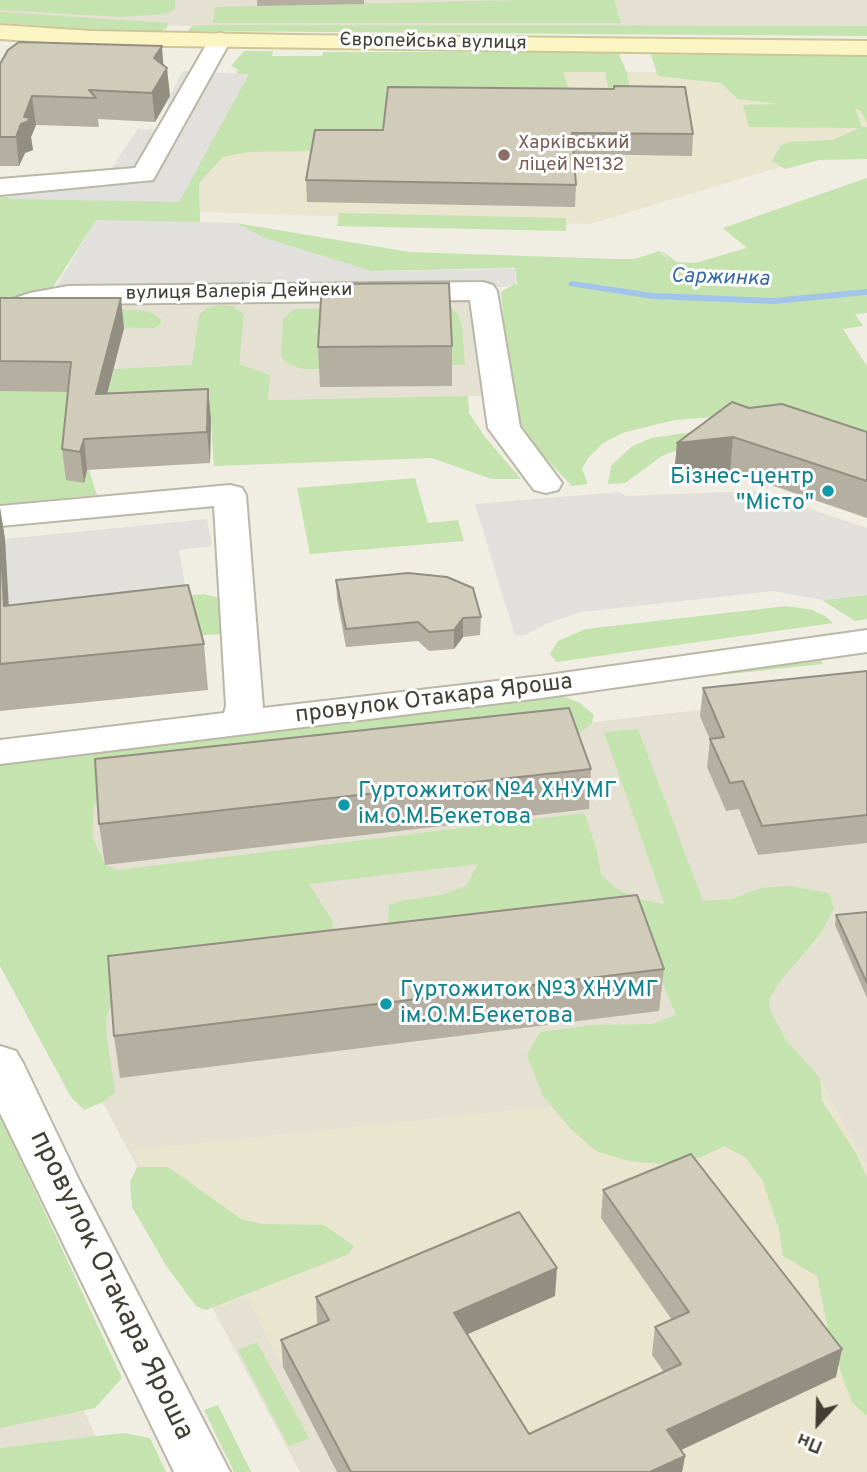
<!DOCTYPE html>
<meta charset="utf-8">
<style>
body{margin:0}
#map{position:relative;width:867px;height:1472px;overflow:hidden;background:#f0eee3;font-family:Overpass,sans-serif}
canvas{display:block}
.north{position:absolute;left:783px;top:1388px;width:70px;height:70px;-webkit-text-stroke:5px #fff;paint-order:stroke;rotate:202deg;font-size:19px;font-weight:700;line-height:28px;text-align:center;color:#423e34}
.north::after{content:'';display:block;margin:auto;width:24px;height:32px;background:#423e34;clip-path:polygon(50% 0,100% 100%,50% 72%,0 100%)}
</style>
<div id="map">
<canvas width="867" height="1472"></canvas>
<div class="north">Пн</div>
</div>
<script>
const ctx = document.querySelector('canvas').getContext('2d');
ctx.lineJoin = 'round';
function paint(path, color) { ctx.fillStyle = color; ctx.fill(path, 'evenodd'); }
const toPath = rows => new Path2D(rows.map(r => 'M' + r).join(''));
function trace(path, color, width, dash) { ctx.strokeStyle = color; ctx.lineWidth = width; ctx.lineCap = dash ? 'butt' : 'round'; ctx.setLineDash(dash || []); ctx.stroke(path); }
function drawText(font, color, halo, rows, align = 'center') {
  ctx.font = font + ' Overpass,sans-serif'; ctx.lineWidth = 6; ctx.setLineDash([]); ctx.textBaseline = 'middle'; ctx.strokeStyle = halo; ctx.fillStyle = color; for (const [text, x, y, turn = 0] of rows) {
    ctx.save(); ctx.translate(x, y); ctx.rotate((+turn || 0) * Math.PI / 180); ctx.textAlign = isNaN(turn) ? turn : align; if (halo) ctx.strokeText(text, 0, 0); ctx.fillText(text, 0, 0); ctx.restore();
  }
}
paint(toPath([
 [0,0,867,0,867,35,271,29,12,20,0,19],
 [469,284,482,396,0,405,0,292],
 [867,690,867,1472,300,1472,0,910,0,792],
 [0,1234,113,1472,0,1472]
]), '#e4e1d2');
paint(toPath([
 [237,70,855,73,867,89,867,141,590,224,133,210,181,170],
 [820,1078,867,1166,867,1472,337,1472,246,1296,220,1308,132,1150]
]), '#e9e5ce');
paint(toPath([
 [0,0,175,0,175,9,165,14,121,17,0,10],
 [521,0,614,0,621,23,213,23,215,7],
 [0,12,168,23,167,28,161,31,136,32,0,23],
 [204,25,867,26,867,36,188,31,192,26],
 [244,51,273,51,272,56,322,56,323,52,618,52,627,73,633,106,612,106,605,72,563,72,576,110,389,108,380,133,316,151,248,152,223,157,199,183,200,222,95,222,53,287,0,308,0,197,138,200,181,173,239,70,231,66],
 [650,52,867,53,867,123,861,111,855,108,862,127,867,127,867,159,819,160,785,169,772,161,781,145,790,142,833,140,859,128,749,127,743,105,779,104,738,99,721,83,658,76],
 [867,178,867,313,855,314,863,326,843,329,867,366,867,448,754,414,675,420,625,432,603,443,588,458,582,469,588,484,572,486,529,441,513,417,501,292,515,283,517,285,515,268,371,271,264,238,236,223,409,252,614,259,635,259,659,251,670,261,660,250,677,262,695,263,747,248,723,228],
 [339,213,566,218,566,231,337,226],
 [220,305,233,306,244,315,239,364,270,375,268,400,468,396,469,413,485,437,521,479,491,479,432,458,214,466,211,420,92,451,89,470,97,495,0,504,0,391,113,369,192,365,199,315,207,308],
 [448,306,458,314,462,326,465,365,451,365],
 [83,309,137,310,152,313,161,319,161,323,154,328,81,327],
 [294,309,362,309,321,369,302,369,288,364,281,356,283,319],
 [719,428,715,446,672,452,662,456,625,483,608,484,611,466,631,447,651,438],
 [415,478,428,523,458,520,464,541,310,554,297,488],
 [203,594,216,597,224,602,222,634,194,636,187,596],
 [867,595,867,619,855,621,822,600],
 [787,606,812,610,825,616,833,623,556,662,550,654,558,641,586,629],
 [818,656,823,664,674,680,692,669],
 [560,695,580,703,594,715,592,723,577,735,103,797,94,805,92,836,105,865,118,870,584,813,597,851,601,875,614,887,635,898,665,905,604,732,638,729,703,901,732,899,761,888,790,886,829,893,834,908,821,933,781,980,769,999,770,1010,786,1040,820,1078,822,1101,856,1153,867,1178,867,1416,852,1402,832,1348,817,1276,783,1256,779,1229,762,1179,745,1157,724,1146,702,1157,659,1164,629,1161,596,1151,570,1128,543,1096,527,1055,540,1032,593,1025,652,1024,676,1015,652,957,395,934,388,921,389,905,405,900,441,895,466,886,478,864,309,884,332,920,335,934,114,998,107,1015,106,1032,115,1092,103,1102,84,1110,71,1097,0,966,0,763,123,746],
 [0,1116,122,1378,95,1408,0,1428],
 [137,1167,168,1167,241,1219,262,1224,324,1225,354,1246,349,1254,206,1310,196,1306,167,1267,132,1207,130,1182],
 [257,1342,309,1438,289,1447,238,1350],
 [218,1405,251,1472,234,1472,204,1410],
 [123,1433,150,1438,166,1472,0,1472,0,1448]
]), '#c4e3ae');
paint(toPath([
 [183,71,249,74,179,202,11,199,7,186,104,179,138,129,162,130,170,96],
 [96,220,236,223,264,238,371,271,515,269,515,283,505,287,54,290],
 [757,491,867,528,867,595,822,600,774,591,581,612,546,624,525,635,515,636,475,504,620,492,626,496],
 [207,519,212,546,179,550,193,630,11,649,5,539]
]), '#e1e0dc');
paint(toPath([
 [572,281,653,293,774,298,867,289,867,295,774,304,653,299,569,286,568,284,572,281]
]), '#a2c4eb');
const street = toPath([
 [220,33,228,35,231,40,153,180,0,195,0,179,135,168,209,40,212,35,220,33],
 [483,282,493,285,497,291,520,427,562,483,558,490,546,493,534,490,488,428,470,300,68,304,37,309,0,322,0,303,30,293,68,286,483,282],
 [230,485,242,488,246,495,263,708,541,676,867,630,867,652,541,698,0,764,0,740,224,713,226,706,214,506,0,526,0,506,230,485],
 [0,1046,16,1051,23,1063,80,1182,230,1472,174,1472,0,1113,0,1046]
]);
const secondary = toPath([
 [0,25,92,31,292,35,867,41,867,55,92,45,0,39,0,25]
]);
trace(street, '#bbb7a7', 4);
trace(secondary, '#cec696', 4);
paint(street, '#fff');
paint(secondary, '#fbf4c3');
paint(toPath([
 [257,0,364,0,364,4,257,6],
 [0,64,163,65,170,96,155,122,98,119,99,127,36,125,31,137,33,150,25,153,19,166,0,166],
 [315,130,693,134,692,156,574,154,576,185,575,207,307,202,306,180],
 [0,298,124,328,107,394,208,389,211,420,210,463,87,470,84,483,66,480,62,449,68,392,0,391],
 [452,346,452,386,320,387,318,347],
 [749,408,867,432,867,518,730,471,674,477,677,443],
 [0,508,5,539,9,606,204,644,208,690,0,711],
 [336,580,481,617,480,635,463,637,454,649,429,651,418,641,346,647,337,599],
 [867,671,867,843,758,855,739,809,726,811,707,767,710,740,700,716,703,688],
 [591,769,589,809,105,865,99,824],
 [867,912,867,998,835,925,836,915],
 [664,969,659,1011,120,1078,114,1036],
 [603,1190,836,1377,681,1450,685,1456,682,1472,337,1472,283,1367,281,1340,317,1324,316,1297,555,1296,468,1334,529,1434,664,1372,652,1355,655,1327,672,1320,601,1218]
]), '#b4afa0');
paint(toPath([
 [162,46,164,74,167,68,170,96,155,122,152,93,154,58],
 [32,96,36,125,31,137,33,150,25,153,19,166,16,137],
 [121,298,124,328,99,425,96,394],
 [208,389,211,420,210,463,207,432],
 [733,437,730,471,674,477,677,443],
 [84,439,87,470,84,483,80,452],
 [0,508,5,539,11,652,4,606,0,532],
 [463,618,463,637,454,649,454,630],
 [557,1268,555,1296,454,1340,454,1313],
 [842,1349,836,1377,664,1458,667,1430],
 [685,1456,682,1472,650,1472]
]), '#928e82');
const building = toPath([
 [19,42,162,46,154,58,167,68,152,93,89,90,96,98,32,96,24,117,28,117,29,121,21,124,16,137,0,137,0,64,8,50,19,42],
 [614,86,685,87,693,134,572,133,576,185,306,180,315,130,383,130,388,87,614,89,614,86],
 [449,283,452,346,318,347,322,284,449,283],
 [0,298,121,298,96,394,208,389,207,432,84,439,80,452,62,449,71,362,0,361,0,298],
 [732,402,749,408,782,404,867,432,867,481,733,437,677,443,732,402],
 [0,532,4,606,188,585,204,644,0,664,0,532],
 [408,573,447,577,473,588,481,617,463,618,454,630,429,632,418,622,346,629,336,580,408,573],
 [867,671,867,815,762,826,743,781,730,783,710,739,724,737,703,688,867,671],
 [569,708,591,769,99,824,95,759,569,708],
 [637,895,664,969,114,1036,108,956,637,895],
 [867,912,867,983,836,915,867,912],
 [691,1154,842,1349,667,1430,685,1456,650,1472,351,1472,281,1340,329,1320,316,1297,519,1212,557,1268,454,1313,529,1434,681,1364,655,1327,689,1312,603,1190,691,1154]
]);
paint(building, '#d1cbba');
trace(building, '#928e82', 2);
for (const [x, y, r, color] of [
 [504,155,7,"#8d6e63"],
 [828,491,7,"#0f9aa8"],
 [344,805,7,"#0f9aa8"],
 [386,1004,7,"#0f9aa8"]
]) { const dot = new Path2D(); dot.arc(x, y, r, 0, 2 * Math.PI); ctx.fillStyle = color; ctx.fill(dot); trace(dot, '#fff', 2.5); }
drawText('19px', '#423e34', '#fff', [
 ["Європейська вулиця",433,43,1],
 ["вулиця Валерія Дейнеки",239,293,-1]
]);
drawText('19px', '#785e54', '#fff', [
 ["Харківський",518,144],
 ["ліцей №132",518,166]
], 'left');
drawText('italic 21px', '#3568a6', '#fff', [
 ["Саржинка",720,279,2]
]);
drawText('23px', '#0d838f', '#fff', [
 ["Бізнес-центр",814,478,"right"],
 ["\"Місто\"",814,504,"right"],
 ["Гуртожиток №4 ХНУМГ",358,792],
 ["ім.О.М.Бекетова",358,818],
 ["Гуртожиток №3 ХНУМГ",400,991],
 ["ім.О.М.Бекетова",400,1017]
], 'left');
drawText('23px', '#423e34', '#fff', [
 ["провулок Отакара Яроша",434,700,-7]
]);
drawText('28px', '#423e34', '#fff', [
 ["провулок Отакара Яроша",110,1286,64]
]);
</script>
